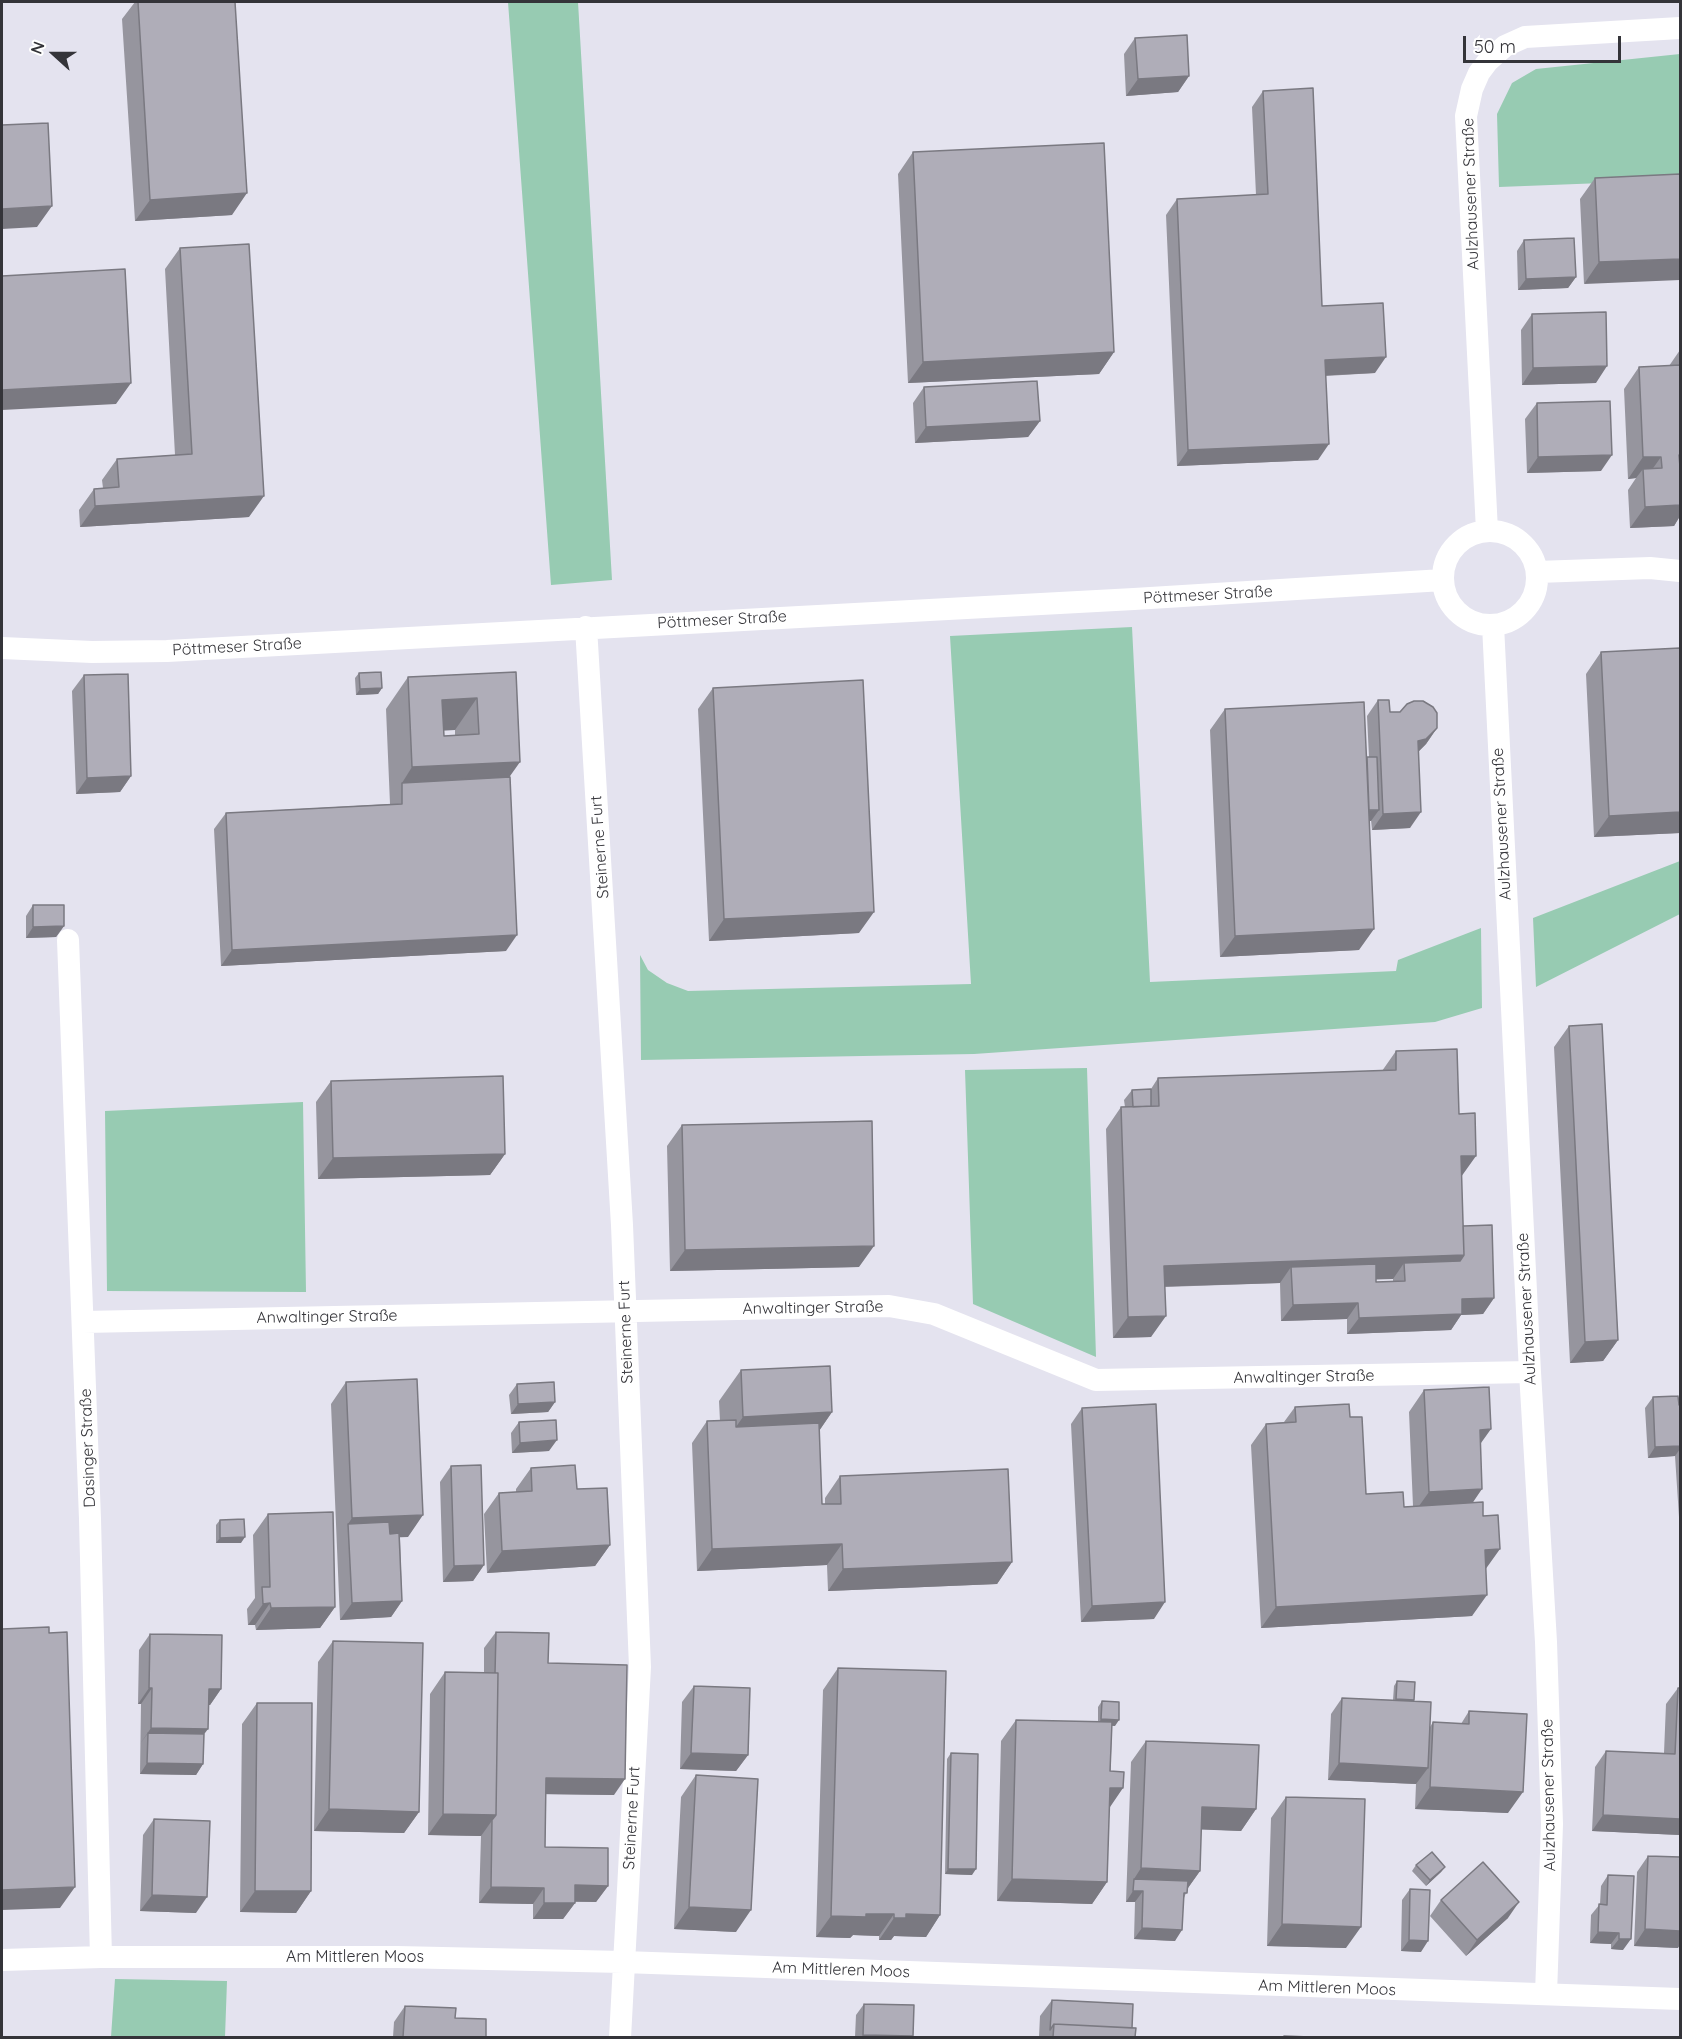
<!DOCTYPE html>
<meta charset="utf-8">
<style>
body{margin:0}
#map{position:relative;width:1682px;height:2039px;overflow:hidden;background:#e4e3ef;font-family:Quicksand,sans-serif}
canvas{display:block}
.frame{position:absolute;inset:0;border:3px solid #343439;pointer-events:none}
.north{position:absolute;left:24px;top:24px;width:60px;height:60px;-webkit-text-stroke:4px #fff;paint-order:stroke;rotate:291deg;font-size:16px;font-weight:700;line-height:24px;text-align:center;color:#343439}
.north::after{content:'';display:block;margin:auto;width:21px;height:27px;background:#343439;clip-path:polygon(50% 0,100% 100%,50% 72%,0 100%)}
.scale{position:absolute;left:1463px;top:36px;width:158px;height:27px;box-sizing:border-box;border:3px solid #343439;border-top:0;padding-left:8px;font-size:18px;line-height:21px;white-space:nowrap;color:#343439;-webkit-text-stroke:4px #fff;paint-order:stroke}
</style>
<div id="map">
<canvas width="1682" height="2039"></canvas>
<div class="frame"></div>
<div class="north">N</div>
<div class="scale">50 m</div>
</div>
<script>
const ctx = document.querySelector('canvas').getContext('2d');
ctx.lineJoin = 'round';
function paint(path, color) { ctx.fillStyle = color; ctx.fill(path, 'evenodd'); }
const toPath = rows => new Path2D(rows.map(r => 'M' + r).join(''));
function trace(path, color, width, dash) { ctx.strokeStyle = color; ctx.lineWidth = width; ctx.lineCap = dash ? 'butt' : 'round'; ctx.setLineDash(dash || []); ctx.stroke(path); }
function drawText(font, color, halo, rows, align = 'center') {
  ctx.font = font + ' Quicksand,sans-serif'; ctx.lineWidth = 4.5; ctx.setLineDash([]); ctx.textBaseline = 'middle'; ctx.strokeStyle = halo; ctx.fillStyle = color; for (const [text, x, y, turn = 0] of rows) {
    ctx.save(); ctx.translate(x, y); ctx.rotate((+turn || 0) * Math.PI / 180); ctx.textAlign = isNaN(turn) ? turn : align; if (halo) ctx.strokeText(text, 0, 0); ctx.fillText(text, 0, 0); ctx.restore();
  }
}
paint(toPath([
 [508,2,578,2,612,580,551,585],
 [1680,54,1680,180,1499,187,1497,114,1512,83,1536,69],
 [1132,627,1150,982,1396,971,1398,960,1481,928,1482,1008,1435,1022,974,1054,641,1060,640,955,648,970,667,983,688,991,971,984,950,636],
 [1680,861,1680,914,1536,987,1533,918],
 [1087,1068,1096,1357,973,1304,965,1070],
 [303,1102,306,1292,107,1291,105,1111],
 [115,1979,227,1981,225,2037,111,2037]
]), '#97cbb2');
trace(toPath([
 [1487,531,1466,116,1472,89,1479,73,1488,61,1505,46,1525,37,1680,28],
 '1443 578a47 47 0 1 1 94 0a47 47 0 1 1-94 0Z',
 [1537,572,1650,568,1680,571],
 [1493,625,1530,1372,1546,1642,1552,1824,1546,1994],
 [586,627,622,1225,640,1667,620,2038],
 [2,648,92,652,167,651,1134,599,1443,580],
 [68,940,90,1519,101,1957],
 [83,1322,889,1306,934,1314,1096,1380,1530,1372],
 [2,1960,101,1957,397,1957,623,1962,1680,1999]
]), '#fff', 22);
paint(toPath([
 [135,2,235,2,232,215,135,221,122,19],
 [1135,38,1189,76,1178,92,1126,96,1124,54],
 [1263,91,1322,306,1375,373,1326,376,1318,460,1177,466,1166,215,1177,199,1256,195,1252,107],
 [913,152,1114,352,1099,374,908,383,898,174],
 [1680,174,1584,284,1580,199,1595,178],
 [1524,240,1576,277,1568,288,1518,290,1517,251],
 [180,248,249,517,80,527,79,510,94,489,103,488,102,480,117,459,175,455,165,269],
 [1532,314,1596,383,1522,385,1521,330],
 [1680,350,1680,516,1674,526,1630,528,1628,490,1636,478,1628,479,1624,389,1639,367,1669,366],
 [924,387,1040,421,1028,437,915,443,913,403],
 [1537,403,1601,471,1527,473,1525,419],
 [1680,648,1680,833,1594,837,1586,674,1601,652],
 [516,672,510,777,506,951,221,966,214,829,226,813,390,804,386,709,408,677],
 [444,730,455,730,455,735,444,736],
 [359,673,382,688,378,694,356,695,355,678],
 [84,675,131,776,120,792,76,794,72,691],
 [713,688,859,933,709,941,698,709],
 [1378,700,1390,712,1437,728,1426,744,1419,751,1410,828,1372,830,1371,820,1369,821,1359,950,1220,957,1210,730,1225,709,1367,757,1369,757,1367,716],
 [33,905,64,926,56,937,26,938,26,916],
 [1569,1026,1618,1340,1603,1361,1570,1363,1554,1047],
 [1396,1051,1461,1177,1463,1226,1494,1298,1483,1314,1461,1315,1451,1330,1347,1334,1347,1319,1281,1321,1280,1283,1165,1287,1151,1337,1113,1338,1106,1129,1121,1107,1125,1107,1124,1100,1132,1090,1151,1089,1158,1078,1382,1071],
 [1376,1279,1393,1279,1393,1281,1376,1282],
 [331,1081,505,1154,490,1175,318,1179,316,1102],
 [682,1125,859,1267,670,1271,667,1146],
 [741,1370,832,1412,819,1431,822,1504,825,1504,825,1498,840,1476,1012,1562,997,1584,828,1591,827,1565,697,1571,692,1443,707,1421,720,1421,719,1401],
 [346,1382,408,1537,400,1537,402,1601,391,1617,340,1620,331,1404],
 [517,1384,555,1402,548,1412,511,1414,509,1395],
 [1424,1390,1480,1444,1473,1503,1486,1569,1472,1616,1261,1628,1251,1445,1266,1424,1284,1422,1295,1407,1350,1417,1366,1494,1404,1507,1413,1506,1409,1412],
 [1653,1397,1680,1405,1680,1517,1679,1517,1675,1456,1648,1458,1645,1408],
 [1082,1408,1154,1619,1081,1622,1071,1424],
 [519,1422,549,1451,512,1453,511,1433],
 [451,1466,484,1565,473,1581,443,1582,440,1482],
 [531,1468,577,1489,610,1545,595,1566,487,1573,484,1514,499,1493,516,1492,516,1489],
 [268,1514,335,1607,320,1628,256,1630,255,1625,248,1625,247,1609,255,1598,253,1535],
 [220,1520,241,1543,216,1543,216,1525],
 [496,1632,548,1663,614,1795,546,1794,545,1847,608,1886,596,1902,575,1902,575,1903,563,1919,533,1919,533,1904,479,1903,481,1836,428,1835,430,1694,445,1672,484,1673,484,1648],
 [150,1634,221,1689,210,1705,208,1705,204,1734,203,1764,196,1775,140,1774,141,1704,138,1704,139,1650],
 [333,1641,419,1812,404,1833,314,1831,318,1662],
 [838,1668,940,1915,926,1937,894,1936,891,1940,879,1940,879,1936,853,1935,850,1938,816,1937,823,1690],
 [1397,1681,1414,1701,1430,1727,1433,1722,1461,1724,1469,1711,1508,1813,1415,1809,1416,1784,1328,1780,1331,1714,1342,1698,1393,1700,1394,1686],
 [694,1686,748,1755,736,1771,680,1769,682,1702],
 [1678,1688,1680,1688,1680,1835,1592,1831,1595,1767,1606,1751,1664,1753,1666,1704],
 [1102,1701,1115,1726,1112,1725,1107,1882,1092,1904,997,1901,1001,1741,1016,1720,1098,1722,1098,1707],
 [257,1703,311,1891,296,1913,240,1912,242,1724],
 [1146,1741,1256,1809,1241,1831,1201,1829,1200,1871,1188,1888,1184,1898,1175,1941,1134,1939,1135,1902,1126,1902,1131,1762],
 [951,1753,972,1875,945,1874,947,1759],
 [696,1775,736,1932,674,1929,681,1797],
 [1286,1797,1346,1948,1267,1946,1271,1818],
 [154,1819,196,1913,140,1911,143,1835],
 [1648,1856,1678,1948,1634,1946,1637,1872],
 [1416,1865,1445,1867,1441,1872,1426,1886,1412,1871],
 [1608,1875,1623,1950,1611,1949,1611,1944,1590,1943,1591,1915,1600,1904,1601,1886],
 [1410,1889,1421,1952,1401,1951,1402,1900],
 [1441,1900,1508,1918,1466,1956,1430,1916],
 [1052,2000,1132,2028,1135,2037,1039,2037,1040,2016],
 [864,2004,912,2037,855,2037,856,2015],
 [405,2006,455,2018,486,2037,393,2037,394,2022]
]), '#96959e');
paint(toPath([
 [1189,76,1178,92,1126,96,1138,79],
 [247,193,232,215,135,221,150,200],
 [52,206,37,227,2,229,2,209],
 [1680,259,1680,280,1584,284,1599,262],
 [1576,277,1568,288,1518,290,1526,279],
 [1114,352,1099,374,908,383,923,362],
 [1386,357,1375,373,1314,376,1325,360],
 [1607,366,1596,383,1522,385,1533,368],
 [131,383,116,404,2,410,2,390],
 [1040,421,1028,437,915,443,926,427],
 [1329,444,1318,460,1177,466,1188,450],
 [1612,455,1601,471,1527,473,1538,457],
 [1643,457,1661,457,1646,478,1643,469,1636,478,1628,479],
 [264,496,249,517,80,527,95,506],
 [1680,505,1680,516,1674,526,1630,528,1645,507],
 [382,688,378,694,356,695,360,689],
 [477,698,455,730,420,732,442,700],
 [1437,728,1426,744,1415,755,1418,741],
 [520,762,498,793,402,783,412,767],
 [131,776,120,792,76,794,87,778],
 [1379,810,1371,821,1353,821,1361,811],
 [1421,812,1410,828,1372,830,1383,814],
 [1680,812,1680,833,1594,837,1609,816],
 [874,912,859,933,709,941,724,919],
 [64,926,56,937,26,938,33,927],
 [1374,929,1359,950,1220,957,1235,936],
 [517,935,506,951,221,966,232,950],
 [505,1154,490,1175,318,1179,333,1158],
 [1461,1156,1476,1156,1461,1177],
 [874,1246,859,1267,670,1271,685,1250],
 [1464,1255,1449,1277,1404,1263,1393,1279,1292,1282,1291,1267,1280,1283,1149,1287,1164,1266],
 [1494,1298,1483,1314,1461,1315,1451,1330,1347,1334,1359,1318,1462,1299],
 [1358,1303,1347,1319,1281,1321,1293,1305],
 [1166,1316,1151,1337,1113,1338,1128,1317],
 [1618,1340,1603,1361,1570,1363,1585,1342],
 [555,1402,548,1412,511,1414,518,1404],
 [832,1412,810,1444,721,1448,743,1417],
 [1491,1429,1476,1450,1480,1430],
 [557,1440,549,1451,512,1453,520,1443],
 [1680,1446,1680,1449,1675,1456,1648,1458,1655,1447],
 [1482,1489,1467,1511,1414,1513,1429,1492],
 [423,1515,408,1537,349,1539,348,1524,352,1518],
 [245,1537,241,1543,216,1543,220,1538],
 [842,1544,827,1565,697,1571,712,1549],
 [610,1545,595,1566,487,1573,502,1551],
 [1500,1549,1485,1570,1485,1550],
 [1012,1562,997,1584,828,1591,843,1569],
 [484,1565,473,1581,443,1582,454,1566],
 [1487,1595,1472,1616,1261,1628,1276,1607],
 [402,1601,391,1617,340,1620,352,1603],
 [1165,1602,1154,1619,1081,1622,1092,1606],
 [270,1603,255,1625,248,1625,263,1604],
 [335,1607,320,1628,256,1630,271,1608],
 [149,1688,152,1688,141,1704,138,1704],
 [209,1689,221,1689,210,1705,197,1705],
 [1101,1719,1119,1720,1115,1726,1098,1725],
 [151,1728,208,1729,196,1745,148,1733,140,1744],
 [691,1753,748,1755,736,1771,680,1769],
 [147,1763,203,1764,196,1775,140,1774],
 [1339,1763,1428,1768,1416,1784,1328,1780],
 [546,1778,625,1779,614,1795,535,1794],
 [1430,1787,1523,1792,1508,1813,1415,1809],
 [1110,1788,1123,1788,1108,1810],
 [1202,1807,1256,1809,1241,1831,1187,1829],
 [329,1809,419,1812,404,1833,314,1831],
 [443,1814,496,1815,481,1836,428,1835],
 [1603,1815,1680,1819,1680,1835,1592,1831],
 [1445,1867,1441,1872,1426,1886,1430,1880],
 [1141,1868,1200,1871,1185,1892,1134,1879],
 [948,1869,976,1869,972,1875,945,1874],
 [1012,1879,1107,1882,1092,1904,997,1901],
 [575,1885,608,1886,596,1902,564,1901],
 [75,1887,60,1908,2,1910,2,1890],
 [491,1887,544,1888,533,1904,479,1903],
 [255,1891,311,1891,296,1913,240,1912],
 [1133,1891,1143,1891,1135,1902,1126,1902],
 [152,1895,207,1897,196,1913,140,1911],
 [1519,1902,1508,1918,1466,1956,1477,1940],
 [544,1903,575,1903,563,1919,533,1919],
 [689,1907,751,1910,736,1932,674,1929],
 [866,1914,894,1914,879,1936,853,1935,850,1938,816,1937,831,1916],
 [906,1914,940,1915,926,1937,894,1936,891,1940,879,1940,894,1918],
 [1282,1924,1361,1927,1346,1948,1267,1946],
 [1142,1928,1182,1930,1175,1941,1134,1939],
 [1645,1929,1680,1931,1680,1945,1678,1948,1634,1946],
 [1598,1932,1619,1933,1611,1944,1590,1943],
 [1619,1939,1631,1939,1623,1950,1611,1949],
 [1409,1940,1428,1941,1421,1952,1401,1951],
 [863,2035,913,2036,912,2037,861,2037]
]), '#7a7981');
const building = toPath([
 [138,2,235,2,247,193,150,200,138,2],
 [1187,35,1189,76,1138,79,1135,38,1187,35],
 [1313,88,1322,306,1383,303,1386,357,1325,360,1329,444,1188,450,1177,199,1268,194,1263,91,1313,88],
 [48,123,52,206,2,209,2,125,48,123],
 [1104,143,1114,352,923,362,913,152,1104,143],
 [1680,174,1680,259,1599,262,1595,178,1680,174],
 [1574,238,1576,277,1526,279,1524,240,1574,238],
 [249,244,264,496,95,506,94,489,119,487,117,459,192,454,180,248,249,244],
 [125,269,131,383,2,390,2,276,125,269],
 [1606,312,1607,366,1533,368,1532,314,1606,312],
 [1680,365,1680,455,1679,455,1680,467,1680,505,1645,507,1643,469,1662,468,1661,457,1643,457,1639,367,1680,365],
 [1037,381,1040,421,926,427,924,387,1037,381],
 [1610,401,1612,455,1538,457,1537,403,1610,401],
 [1680,648,1680,812,1609,816,1601,652,1680,648],
 [381,672,382,688,360,689,359,673,381,672],
 [516,672,520,762,412,767,408,677,516,672],
 [477,698,479,734,444,736,442,700,477,698],
 [128,674,131,776,87,778,84,675,128,674],
 [863,680,874,912,724,919,713,688,863,680],
 [1378,700,1389,700,1390,712,1400,712,1407,704,1414,701,1423,701,1433,707,1437,713,1437,728,1426,739,1418,741,1421,812,1383,814,1378,700],
 [1364,702,1374,929,1235,936,1225,709,1364,702],
 [1367,757,1377,757,1379,810,1369,810,1367,757],
 [510,777,517,935,232,950,226,813,402,804,402,783,510,777],
 [33,905,64,905,64,926,33,927,33,905],
 [1602,1024,1618,1340,1585,1342,1569,1026,1602,1024],
 [1457,1049,1459,1114,1475,1113,1476,1156,1461,1156,1464,1255,1164,1266,1166,1316,1128,1317,1121,1107,1159,1106,1158,1078,1396,1070,1396,1051,1457,1049],
 [503,1076,505,1154,333,1158,331,1081,503,1076],
 [1151,1089,1151,1106,1133,1107,1132,1090,1151,1089],
 [872,1121,874,1246,685,1250,682,1125,872,1121],
 [1492,1225,1494,1298,1462,1299,1462,1314,1359,1318,1358,1303,1293,1305,1291,1267,1376,1264,1376,1282,1405,1281,1404,1263,1460,1261,1464,1255,1463,1226,1492,1225],
 [830,1366,832,1412,743,1417,741,1370,830,1366],
 [417,1379,423,1515,352,1518,346,1382,417,1379],
 [554,1382,555,1402,518,1404,517,1384,554,1382],
 [1489,1387,1491,1429,1480,1430,1482,1489,1429,1492,1424,1390,1489,1387],
 [1678,1396,1679,1405,1680,1405,1680,1446,1655,1447,1653,1397,1678,1396],
 [1156,1404,1165,1602,1092,1606,1082,1408,1156,1404],
 [1349,1404,1350,1417,1362,1417,1366,1494,1403,1492,1404,1507,1483,1502,1483,1516,1498,1515,1500,1549,1485,1550,1487,1595,1276,1607,1266,1424,1296,1422,1295,1407,1349,1404],
 [556,1420,557,1440,520,1443,519,1422,556,1420],
 [736,1420,736,1427,819,1423,822,1504,841,1504,840,1476,1008,1469,1012,1562,843,1569,842,1544,712,1549,707,1421,736,1420],
 [481,1465,484,1565,454,1566,451,1466,481,1465],
 [575,1465,577,1489,607,1488,610,1545,502,1551,499,1493,532,1491,531,1468,575,1465],
 [333,1512,335,1607,271,1608,270,1603,263,1604,262,1587,270,1587,268,1514,333,1512],
 [244,1519,245,1537,220,1538,220,1520,244,1519],
 [389,1522,390,1534,399,1533,402,1601,352,1603,348,1524,389,1522],
 [49,1627,49,1633,67,1632,75,1887,2,1890,2,1629,49,1627],
 [496,1632,549,1633,548,1663,627,1665,625,1779,546,1778,545,1847,608,1848,608,1886,575,1885,575,1903,544,1903,544,1888,491,1887,492,1820,496,1815,498,1673,495,1673,496,1632],
 [150,1634,222,1635,221,1689,209,1689,208,1729,151,1728,152,1688,149,1688,150,1634],
 [333,1641,423,1643,419,1812,329,1809,333,1641],
 [838,1668,946,1671,940,1915,906,1914,906,1918,894,1918,894,1914,866,1914,866,1917,831,1916,838,1668],
 [445,1672,498,1673,496,1815,443,1814,445,1672],
 [1397,1681,1415,1682,1414,1700,1396,1699,1397,1681],
 [694,1686,750,1688,748,1755,691,1753,694,1686],
 [1678,1688,1680,1688,1680,1819,1603,1815,1606,1751,1675,1754,1678,1688],
 [1342,1698,1431,1702,1428,1768,1339,1763,1342,1698],
 [1102,1701,1119,1702,1119,1720,1101,1719,1102,1701],
 [257,1703,312,1703,311,1891,255,1891,257,1703],
 [1469,1711,1527,1714,1523,1792,1430,1787,1433,1722,1469,1724,1469,1711],
 [1016,1720,1112,1722,1110,1771,1124,1772,1123,1788,1110,1788,1107,1882,1012,1879,1016,1720],
 [148,1733,204,1734,203,1764,147,1763,148,1733],
 [1146,1741,1259,1745,1256,1809,1202,1807,1200,1871,1141,1868,1146,1741],
 [951,1753,978,1754,976,1869,948,1869,951,1753],
 [696,1775,758,1779,751,1910,689,1907,696,1775],
 [1286,1797,1365,1799,1361,1927,1282,1924,1286,1797],
 [154,1819,210,1821,207,1897,152,1895,154,1819],
 [1432,1852,1445,1867,1430,1880,1416,1865,1432,1852],
 [1648,1856,1680,1857,1680,1931,1645,1929,1648,1856],
 [1483,1862,1519,1902,1477,1940,1441,1900,1483,1862],
 [1608,1875,1634,1876,1631,1939,1619,1939,1619,1933,1598,1932,1599,1904,1607,1905,1608,1875],
 [1134,1879,1188,1881,1187,1893,1184,1893,1182,1930,1142,1928,1143,1891,1133,1891,1134,1879],
 [1410,1889,1430,1890,1428,1941,1409,1940,1410,1889],
 [1052,2000,1133,2004,1132,2028,1054,2024,1050,2030,1052,2000],
 [864,2004,914,2005,913,2036,863,2035,864,2004],
 [405,2006,456,2008,455,2018,486,2019,486,2037,403,2037,405,2006],
 [1054,2024,1136,2028,1135,2037,1053,2037,1054,2024],
 [1284,2036,1310,2037,1283,2037,1284,2036]
]);
paint(building, '#afadb8');
trace(building, '#7a7981', 1.5);
drawText('16px', '#343439', '#fff', [
 ["Aulzhausener Straße",1471,194,-92],
 ["Pöttmeser Straße",1208,595,-3],
 ["Pöttmeser Straße",722,620,-3],
 ["Pöttmeser Straße",237,647,-3],
 ["Aulzhausener Straße",1502,824,-93],
 ["Steinerne Furt",600,847,-94],
 ["Anwaltinger Straße",813,1308,-1],
 ["Aulzhausener Straße",1527,1309,-93],
 ["Anwaltinger Straße",327,1317,-1],
 ["Steinerne Furt",626,1332,-92],
 ["Anwaltinger Straße",1304,1377,-1],
 ["Dasinger Straße",88,1448,-92],
 ["Aulzhausener Straße",1549,1795,-91],
 ["Steinerne Furt",632,1818,-87],
 ["Am Mittleren Moos",355,1957],
 ["Am Mittleren Moos",841,1970,2],
 ["Am Mittleren Moos",1327,1988,2]
]);
</script>
